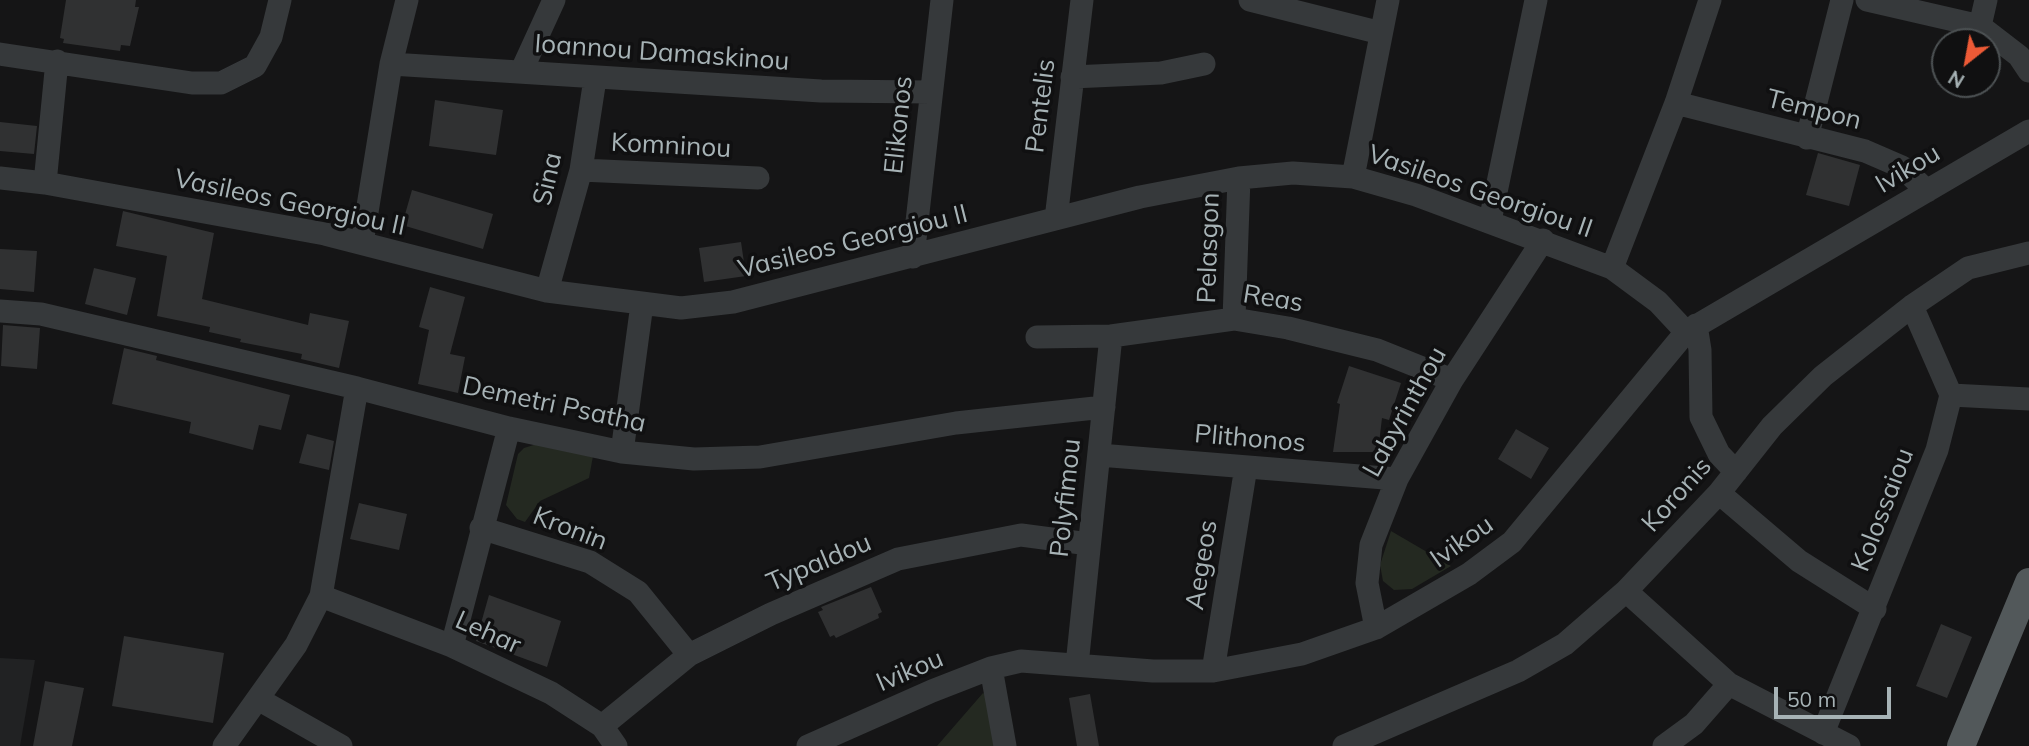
<!DOCTYPE html>
<style>
body{margin:0}
#map{position:relative;width:2029px;height:746px;overflow:hidden;background:#151516;font-family:Mulish,sans-serif}
canvas{display:block}
.north{position:absolute;left:1931px;top:28px;width:70px;height:70px;box-sizing:border-box;background:#101011;border:2px solid #4c5153;border-radius:50%;rotate:211deg;font-size:19px;font-weight:700;line-height:28px;text-align:center;color:#a7b3b6}
.north::after{content:'';display:block;margin:auto;width:24px;height:32px;background:#ed5a36;clip-path:polygon(50% 0,100% 100%,50% 72%,0 100%)}
.scale{position:absolute;left:1774px;top:687px;width:117px;height:32px;box-sizing:border-box;border:4px solid #a7b3b6;border-top:0;padding-left:9px;font-size:21px;line-height:24px;white-space:nowrap;color:#a7b3b6;-webkit-text-stroke:5px #101011;paint-order:stroke}
</style>
<div id="map">
<canvas width="2029" height="746"></canvas>
<div class="north">N</div>
<div class="scale">50 m</div>
</div>
<script>
const ctx = document.querySelector('canvas').getContext('2d');
ctx.lineJoin = 'round';
function paint(path, color) { ctx.fillStyle = color; ctx.fill(path, 'evenodd'); }
const toPath = rows => new Path2D(rows.map(r => 'M' + r).join(''));
function trace(path, color, width, dash) { ctx.strokeStyle = color; ctx.lineWidth = width; ctx.lineCap = dash ? 'butt' : 'round'; ctx.setLineDash(dash || []); ctx.stroke(path); }
function drawText(font, color, halo, rows, align = 'center') {
  ctx.font = font + ' Mulish,sans-serif'; ctx.lineWidth = 7; ctx.setLineDash([]); ctx.textBaseline = 'middle'; ctx.strokeStyle = halo; ctx.fillStyle = color; for (const [text, x, y, turn = 0] of rows) {
    ctx.save(); ctx.translate(x, y); ctx.rotate((+turn || 0) * Math.PI / 180); ctx.textAlign = isNaN(turn) ? turn : align; if (halo) ctx.strokeText(text, 0, 0); ctx.fillText(text, 0, 0); ctx.restore();
  }
}
paint(toPath([
 [0,658,35,660,20,746,0,746]
]), '#212223');
paint(toPath([
 [540,443,593,456,589,478,540,501,525,522,517,519,506,505,518,454,524,448],
 [1391,531,1451,566,1412,589,1394,590,1383,581,1380,565],
 [983,693,992,699,999,746,937,746]
]), '#242921');
paint(toPath([
 [66,0,136,0,135,7,139,7,130,46,121,45,120,51,63,43,64,39,60,38],
 [435,100,503,110,496,155,429,146],
 [0,122,37,126,34,154,0,151],
 [1818,153,1860,165,1849,206,1806,195],
 [412,190,493,214,483,249,402,225],
 [123,211,214,233,202,299,308,325,310,313,349,321,339,368,301,359,302,354,240,342,241,339,209,332,210,327,157,316,167,256,116,246],
 [741,242,746,276,704,282,699,248],
 [0,249,37,251,34,292,0,289],
 [94,268,136,278,127,315,85,304],
 [430,287,465,297,450,354,465,357,458,393,418,384,429,330,419,327],
 [3,325,40,328,37,369,1,366],
 [124,348,157,356,156,360,290,395,281,430,259,425,253,450,189,433,191,422,112,404],
 [1349,366,1401,383,1389,420,1382,418,1378,452,1333,452,1340,404,1337,403],
 [1516,429,1549,448,1531,479,1498,459],
 [307,434,334,441,329,470,299,463],
 [359,503,407,514,399,550,350,539],
 [871,587,882,612,878,614,879,618,836,638,834,635,830,637,818,612,823,610,821,607],
 [489,595,561,621,547,667,476,641],
 [1941,624,1972,637,1947,698,1916,686],
 [124,636,224,653,213,723,112,706],
 [45,681,84,688,72,746,33,746],
 [1090,694,1099,746,1077,746,1069,698]
]), '#303132');
trace(toPath([
 [1250,0,1381,33],
 [1867,0,1980,26,2019,56,2029,71],
 [1980,26,1986,0],
 [0,54,192,83,221,83,255,66,271,37,280,0],
 [391,64,821,91,931,92],
 [521,72,554,0],
 [1072,77,1161,73,1204,64],
 [1676,103,1865,151,1902,167,1927,191],
 [1807,138,1842,0],
 [581,170,758,178],
 [1353,177,1388,0],
 [0,178,45,183,325,234,547,291,681,308,733,302,1140,197,1239,178,1293,173,1353,177,1416,195,1612,268,1658,302,1686,332],
 [45,183,57,61],
 [1056,219,1082,0],
 [1490,221,1536,0],
 [362,243,391,64,407,0],
 [913,257,942,0],
 [1612,268,1676,103,1710,0],
 [547,291,581,170,595,79],
 [0,311,41,314,357,388,509,428,622,452,694,459,760,457,956,423,1104,407],
 [1234,319,1239,178],
 [1696,325,1700,350,1701,417,1719,454,1736,472],
 [1037,337,1111,336,1234,319,1288,328,1377,350,1452,380],
 [1951,395,2029,399],
 [622,452,642,304],
 [1099,455,1397,479],
 [1719,493,1799,561,1875,609],
 [481,528,590,562,638,592,689,655],
 [1626,591,1729,684,1849,746],
 [321,596,452,646,551,693,602,726,616,746],
 [1376,628,1367,583,1371,545,1397,479,1452,380,1543,240],
 [452,646,509,428],
 [1077,665,1111,336],
 [991,668,1005,746],
 [1213,671,1246,467],
 [258,699,341,746],
 [602,726,689,655,771,614,898,559,1021,535,1089,544],
 [1823,733,1937,450,1951,395,1912,306],
 [224,746,296,645,321,596,357,388],
 [808,746,932,691,991,668,1021,661,1153,671,1213,671,1302,654,1376,628,1469,574,1512,542,1686,332,2029,131],
 [1344,746,1518,671,1565,644,1626,591,1719,493,1772,426,1823,376,1912,306,1968,268,2029,253],
 [1664,746,1694,724,1729,684]
]), '#36393b', 23);
trace(toPath([
 [1961,746,2029,582]
]), '#52585a', 28);
drawText('26px', '#a7b3b6', '#101011', [
 ["Ioannou Damaskinou",662,53,4],
 ["Pentelis",1041,106,-83],
 ["Tempon",1814,110,14],
 ["Elikonos",899,125,-84],
 ["Komninou",671,146,3],
 ["Ivikou",1908,169,-31],
 ["Sina",548,179,-77],
 ["Vasileos Georgiou II",1480,192,19],
 ["Vasileos Georgiou II",290,203,12],
 ["Vasileos Georgiou II",853,242,-14],
 ["Pelasgon",1209,248,-88],
 ["Reas",1273,299,9],
 ["Demetri Psatha",554,405,12],
 ["Labyrinthou",1405,412,-61],
 ["Plithonos",1250,439,5],
 ["Koronis",1677,495,-48],
 ["Polyfimou",1066,498,-84],
 ["Kolossaiou",1883,510,-69],
 ["Kronin",570,529,21],
 ["Ivikou",1462,542,-35],
 ["Typaldou",819,563,-23],
 ["Aegeos",1202,565,-81],
 ["Lehar",488,633,24],
 ["Ivikou",910,671,-23]
]);
</script>
